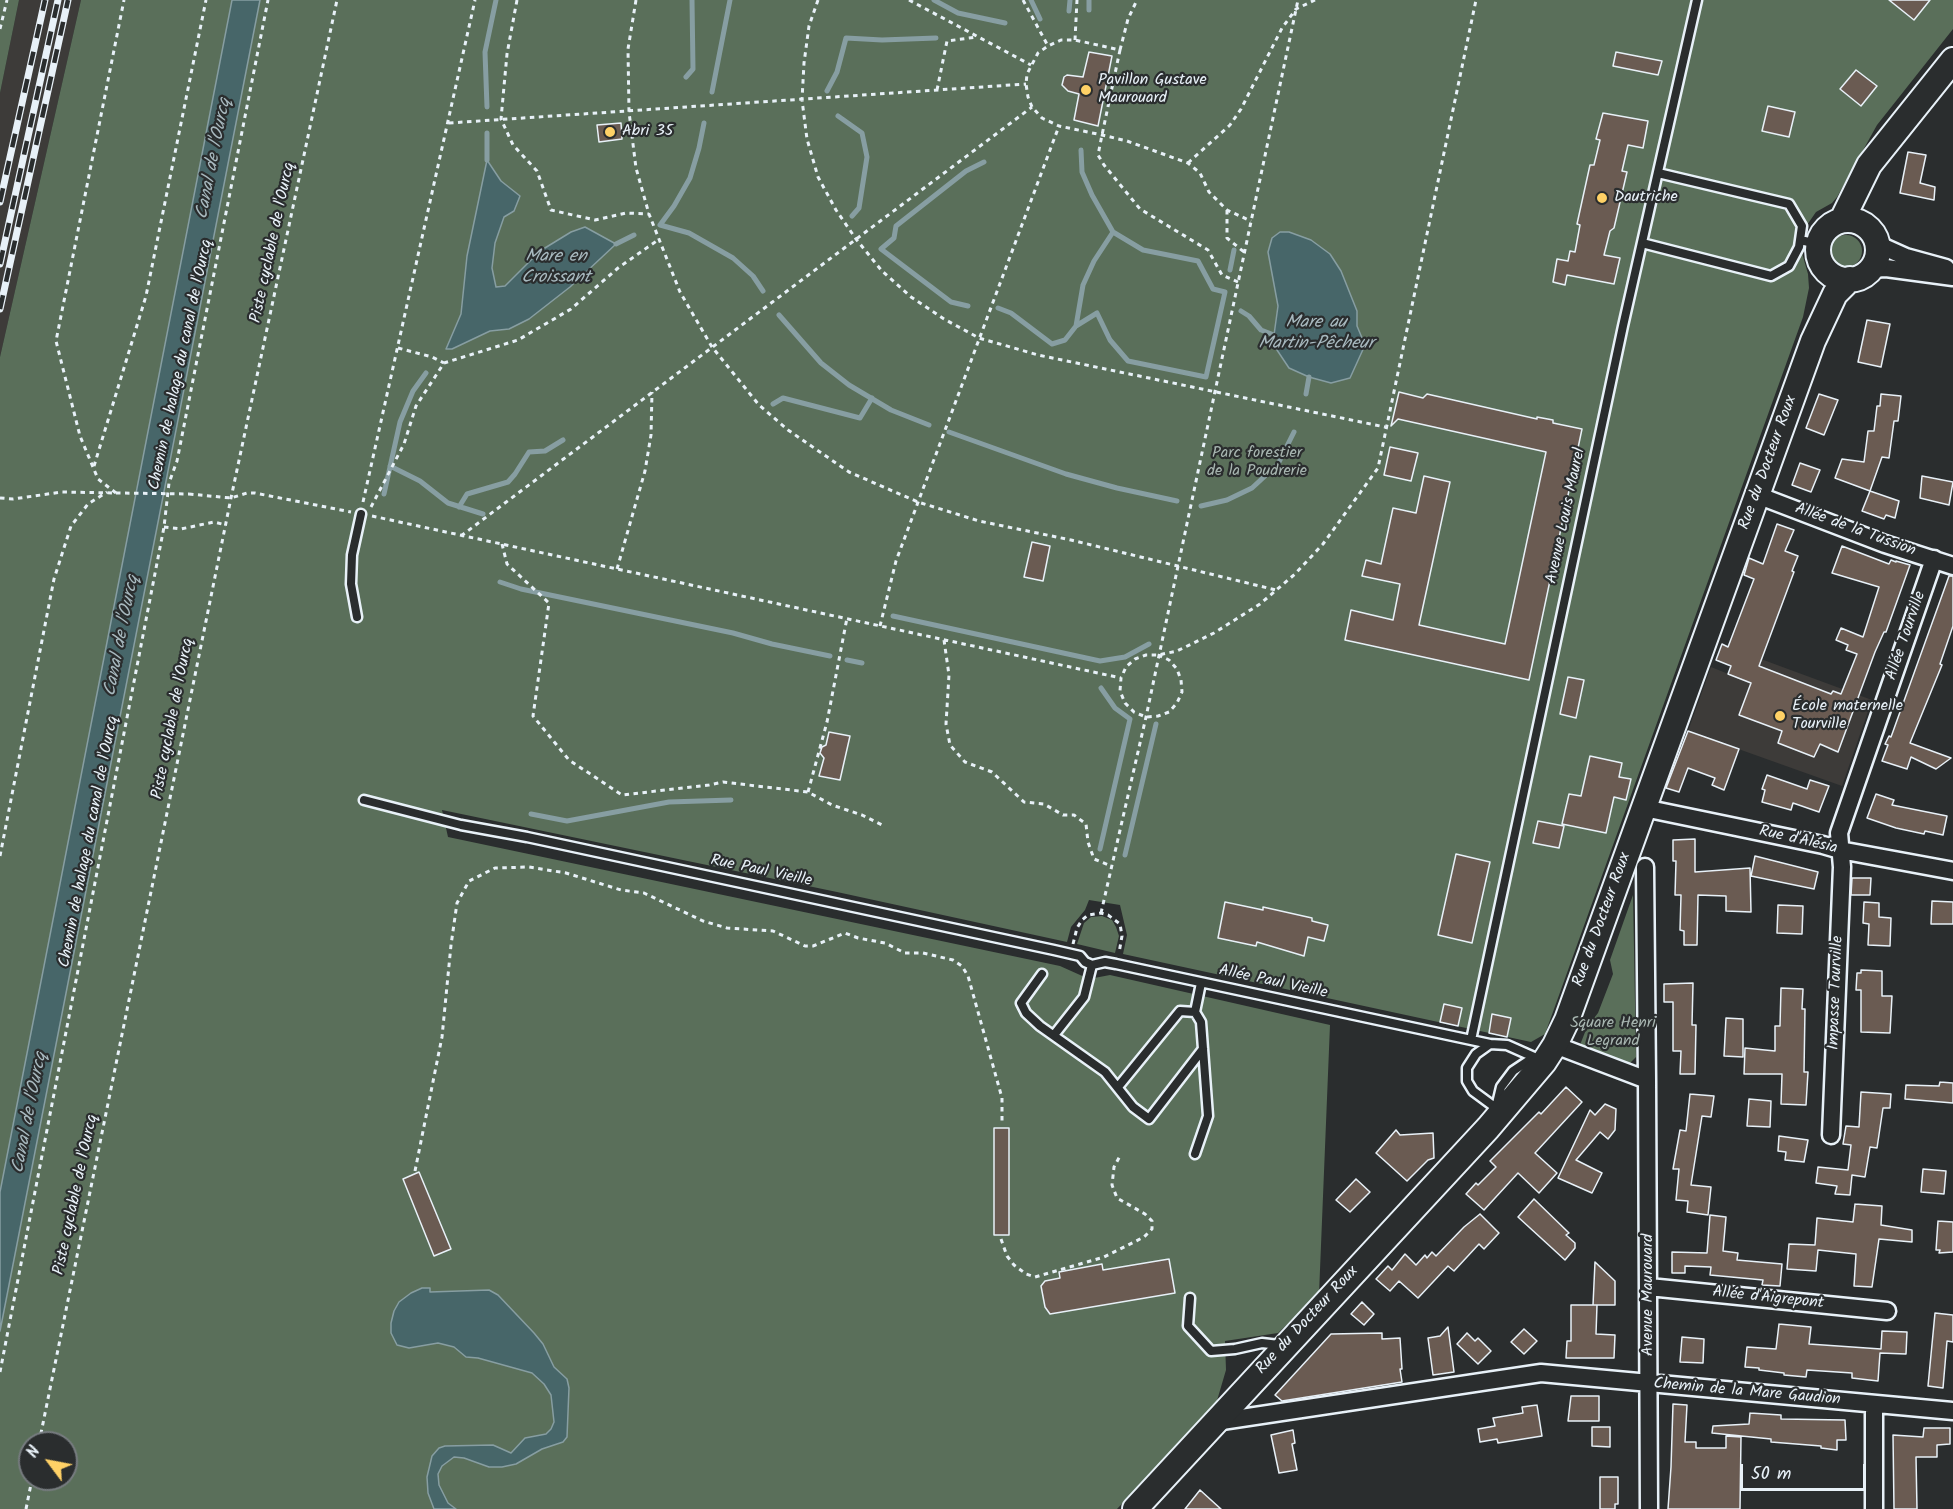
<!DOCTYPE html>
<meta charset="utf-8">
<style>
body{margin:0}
#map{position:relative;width:1953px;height:1509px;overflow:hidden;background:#2a2d2e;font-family:Kalam,sans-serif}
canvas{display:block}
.north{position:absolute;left:18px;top:1431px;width:60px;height:60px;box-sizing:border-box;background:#2a2d2e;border:2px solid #767b7f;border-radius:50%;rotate:302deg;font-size:16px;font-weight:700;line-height:24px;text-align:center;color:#e8f1f8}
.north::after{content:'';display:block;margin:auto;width:21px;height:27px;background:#ffd166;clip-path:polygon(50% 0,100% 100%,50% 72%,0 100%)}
.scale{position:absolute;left:1740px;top:1464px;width:126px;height:27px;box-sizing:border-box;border:3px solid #e8f1f8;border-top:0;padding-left:8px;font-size:18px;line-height:21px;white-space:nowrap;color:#e8f1f8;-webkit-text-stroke:4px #2a2d2e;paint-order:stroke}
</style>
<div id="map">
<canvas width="1953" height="1509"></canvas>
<div class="north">N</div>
<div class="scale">50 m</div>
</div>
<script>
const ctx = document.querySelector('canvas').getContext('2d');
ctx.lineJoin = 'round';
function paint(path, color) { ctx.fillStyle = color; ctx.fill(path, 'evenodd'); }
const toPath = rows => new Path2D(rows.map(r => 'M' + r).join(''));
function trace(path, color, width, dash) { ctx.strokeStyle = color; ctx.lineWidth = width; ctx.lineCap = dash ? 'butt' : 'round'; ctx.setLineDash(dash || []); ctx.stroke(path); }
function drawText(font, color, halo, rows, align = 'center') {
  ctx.font = font + ' Kalam,sans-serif'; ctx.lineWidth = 4.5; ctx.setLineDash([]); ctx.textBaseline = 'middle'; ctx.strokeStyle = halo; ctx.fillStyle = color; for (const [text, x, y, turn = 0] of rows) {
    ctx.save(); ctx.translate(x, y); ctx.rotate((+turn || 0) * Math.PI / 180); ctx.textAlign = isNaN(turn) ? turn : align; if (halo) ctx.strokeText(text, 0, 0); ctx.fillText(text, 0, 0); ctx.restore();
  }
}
paint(toPath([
 [19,0,81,0,0,357,0,93],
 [1750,655,1872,700,1842,786,1688,731,1711,667,1741,679]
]), '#3d3b39');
paint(toPath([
 [0,0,19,0,0,93],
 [81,0,232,0,0,1192,0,357],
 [260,0,1953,0,1953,29,1877,125,1837,197,1832,203,1816,212,1807,225,1802,253,1808,274,1809,288,1803,317,1545,1034,1531,1042,1123,954,1127,935,1120,905,1089,900,1085,910,1071,927,1067,942,837,892,442,810,448,837,1060,966,1089,979,1110,975,1330,1025,1319,1294,1278,1333,1225,1341,1226,1370,1216,1404,1117,1509,0,1509,0,1331],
 [30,1443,66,1443,66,1479,30,1479],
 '1830 251a16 16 0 1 1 32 0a16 16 0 1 1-32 0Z',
 [1633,895,1636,1057,1629,1064,1580,1045,1587,1027,1598,1013,1613,974,1610,960],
 [1102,916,1112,920,1116,927,1119,936,1115,953,1077,944,1084,923,1091,917]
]), '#5a6f5a');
const water = toPath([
 [232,0,260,0,0,1331,0,1192,232,0],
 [487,160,501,181,520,196,514,211,504,217,495,243,492,268,496,287,505,286,540,251,571,232,585,227,616,244,570,287,529,319,509,329,490,331,452,349,446,349,461,314,467,256,487,160],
 [1280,232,1289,232,1311,240,1330,254,1341,271,1357,311,1357,326,1365,345,1350,378,1331,383,1309,377,1289,368,1277,350,1274,335,1278,306,1268,252,1272,238,1280,232],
 [422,1288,430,1288,430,1292,489,1290,498,1295,534,1333,543,1344,554,1367,567,1379,569,1388,567,1437,563,1442,542,1449,516,1464,502,1467,489,1467,464,1458,454,1457,442,1466,438,1474,439,1485,448,1503,456,1509,434,1509,428,1493,427,1477,432,1456,439,1448,445,1446,493,1445,511,1453,525,1438,546,1434,551,1429,554,1422,551,1395,544,1384,532,1373,478,1358,466,1357,454,1347,438,1343,409,1348,397,1345,391,1333,391,1323,394,1311,399,1302,411,1293,422,1288]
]);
paint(water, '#476669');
trace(water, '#879ea2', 1.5);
trace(toPath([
 [934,0,958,13,1005,23],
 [1031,0,1040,19],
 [1089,10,1089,0],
 [1069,11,1070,0],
 [686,77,693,69,692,0],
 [827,91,837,72,846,38,882,40,936,38],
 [712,92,730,0],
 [487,107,485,52,496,0],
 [838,116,862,133,867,157,859,208,852,216],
 [704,123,699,148,690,178,674,206,660,225,689,233,733,258,753,276,763,291],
 [487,160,487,133],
 [616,244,634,235],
 [1230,270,1234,250],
 [968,306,951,302,881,249,894,238,896,226,966,171,984,162],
 [998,308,1011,313,1052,344,1065,340,1076,326,1097,313,1110,340,1128,361,1206,377,1225,292,1213,289,1198,261,1143,250,1113,232,1092,195,1082,172,1081,150],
 [1241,311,1249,316,1261,330,1274,335],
 [779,315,821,363,849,385,891,410,929,425],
 [1076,326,1083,285,1094,261,1113,232],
 [1306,394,1309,377],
 [773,404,783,398,860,418,872,398],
 [949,432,1066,474,1117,488,1177,501],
 [390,466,420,481,448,503,483,514],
 [384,494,400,422,413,391,426,373],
 [1201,506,1227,500,1252,488,1278,464,1294,432],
 [459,507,467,494,508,482,515,474,529,452,545,451,563,440],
 [500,582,521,589,733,633,772,644,830,656],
 [893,616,1100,661,1125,657,1149,644],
 [847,660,862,663],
 [531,814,567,821,669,802,731,800],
 [1100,849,1130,719,1115,708,1101,688],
 [1125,855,1156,724]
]), '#879ea2', 5);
const building = toPath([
 [1889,0,1930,0,1914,20,1889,0],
 [1089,52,1112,56,1098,126,1074,120,1079,94,1068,91,1062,85,1064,77,1067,75,1083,77,1089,52],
 [1616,52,1662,61,1658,75,1613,66,1616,52],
 [1856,70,1877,86,1861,106,1840,89,1856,70],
 [1768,106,1795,112,1789,137,1762,131,1768,106],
 [1603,113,1648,121,1643,148,1628,145,1622,171,1627,172,1614,228,1610,231,1604,255,1620,258,1614,284,1567,275,1565,285,1553,282,1557,259,1568,261,1570,251,1575,252,1580,225,1577,224,1590,165,1594,165,1600,140,1596,139,1603,113],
 [621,123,622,139,599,142,597,125,621,123],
 [1908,152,1926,155,1920,183,1935,187,1934,200,1900,193,1908,152],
 [1867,320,1890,324,1881,367,1858,362,1867,320],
 [1399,392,1423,398,1427,394,1537,419,1537,417,1553,420,1553,423,1582,429,1529,680,1345,640,1351,610,1393,620,1400,584,1362,576,1366,560,1381,564,1393,508,1416,513,1424,476,1450,482,1419,625,1505,644,1546,452,1398,419,1391,426,1399,392],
 [1819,394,1838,400,1824,435,1806,428,1819,394],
 [1881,394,1901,396,1898,421,1894,421,1889,458,1882,457,1870,491,1835,478,1842,459,1864,462,1868,431,1874,431,1877,406,1880,406,1881,394],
 [1390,447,1418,453,1411,481,1384,475,1390,447],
 [1800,463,1820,470,1811,492,1792,485,1800,463],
 [1922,476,1953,482,1949,505,1920,498,1922,476],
 [1870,491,1899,501,1895,518,1886,515,1884,519,1862,511,1870,491],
 [1777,524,1794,530,1785,551,1798,556,1792,571,1794,572,1759,666,1831,694,1833,691,1841,694,1857,654,1846,650,1848,645,1836,640,1841,628,1863,637,1879,587,1832,573,1842,546,1889,564,1891,560,1896,562,1896,561,1910,565,1886,632,1884,632,1875,652,1838,752,1820,744,1814,757,1778,743,1782,731,1739,715,1751,683,1728,674,1731,666,1716,660,1722,644,1728,647,1754,579,1744,575,1749,558,1763,564,1777,524],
 [1032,542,1050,546,1043,581,1024,577,1032,542],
 [1949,576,1953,576,1953,626,1940,664,1942,665,1910,743,1951,758,1936,769,1911,757,1907,769,1882,761,1888,745,1885,744,1889,736,1891,737,1949,576],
 [1568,677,1584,680,1576,718,1560,714,1568,677],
 [1688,731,1739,749,1724,790,1712,785,1715,778,1688,768,1679,792,1666,788,1688,731],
 [829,732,850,736,840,780,819,776,824,758,820,753,822,747,826,745,829,732],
 [1590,756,1622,763,1619,777,1631,779,1626,800,1614,797,1606,833,1562,824,1569,794,1581,796,1590,756],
 [1767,775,1807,789,1810,780,1829,786,1819,812,1793,803,1791,810,1762,802,1765,790,1762,789,1767,775],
 [1876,794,1894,800,1892,805,1947,816,1943,835,1925,831,1924,834,1896,828,1867,818,1876,794],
 [1538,821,1564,826,1559,848,1533,843,1538,821],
 [1695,839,1695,872,1750,868,1751,912,1726,911,1726,896,1698,895,1697,945,1684,945,1684,931,1680,930,1681,895,1675,895,1676,861,1673,861,1673,840,1695,839],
 [1456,854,1490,862,1472,943,1438,935,1456,854],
 [1755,856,1818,872,1814,889,1751,876,1755,856],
 [1852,878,1871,878,1870,895,1851,895,1852,878],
 [1932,901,1953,902,1953,924,1931,924,1932,901],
 [1225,902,1263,910,1263,907,1312,918,1312,921,1328,925,1324,941,1308,937,1304,956,1257,942,1256,946,1218,938,1225,902],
 [1864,902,1879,903,1879,917,1891,918,1890,946,1868,945,1869,924,1863,923,1864,902],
 [1778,905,1803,906,1802,934,1777,933,1778,905],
 [1861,970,1882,971,1882,996,1892,996,1890,1033,1861,1032,1861,990,1856,990,1857,973,1861,973,1861,970],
 [1693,983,1692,1025,1696,1025,1695,1074,1680,1074,1681,1051,1673,1051,1673,1002,1664,1002,1664,984,1693,983],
 [1781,988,1803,989,1802,1009,1805,1009,1804,1072,1808,1072,1806,1105,1781,1104,1782,1074,1744,1074,1745,1048,1775,1051,1775,1026,1780,1026,1781,988],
 [1444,1004,1462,1008,1458,1026,1440,1022,1444,1004],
 [1492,1014,1511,1018,1507,1037,1489,1033,1492,1014],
 [1726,1018,1743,1019,1743,1057,1724,1056,1726,1018],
 [1940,1082,1953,1083,1953,1103,1905,1099,1906,1085,1939,1086,1940,1082],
 [1566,1087,1582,1102,1535,1153,1557,1173,1539,1193,1518,1173,1484,1210,1466,1194,1476,1183,1478,1185,1496,1167,1490,1161,1539,1112,1541,1114,1566,1087],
 [1861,1092,1891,1094,1890,1108,1883,1108,1877,1148,1870,1147,1865,1177,1852,1175,1850,1195,1835,1194,1837,1186,1816,1183,1818,1167,1848,1170,1851,1145,1843,1144,1846,1126,1859,1127,1861,1092],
 [1690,1094,1714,1096,1711,1117,1702,1116,1691,1185,1711,1187,1708,1215,1687,1212,1688,1201,1676,1200,1679,1169,1673,1169,1680,1130,1686,1131,1690,1094],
 [1749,1099,1771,1101,1770,1127,1747,1126,1749,1099],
 [1605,1104,1616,1109,1615,1130,1608,1139,1600,1132,1576,1160,1602,1173,1592,1193,1558,1178,1590,1110,1595,1115,1605,1104],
 [994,1128,1009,1128,1009,1235,994,1235,994,1128],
 [1396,1130,1400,1135,1433,1133,1434,1158,1428,1160,1407,1181,1376,1153,1396,1130],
 [1779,1136,1808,1140,1804,1162,1785,1160,1786,1152,1778,1151,1779,1136],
 [1923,1169,1946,1171,1944,1194,1921,1192,1923,1169],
 [419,1172,451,1249,434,1256,403,1179,419,1172],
 [1356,1179,1370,1192,1350,1212,1336,1200,1356,1179],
 [1534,1199,1569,1233,1566,1235,1575,1243,1575,1248,1565,1260,1518,1217,1534,1199],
 [1855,1204,1882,1206,1881,1225,1912,1230,1912,1242,1879,1239,1872,1287,1854,1286,1856,1254,1818,1250,1816,1271,1787,1269,1789,1244,1815,1245,1817,1218,1853,1222,1855,1204],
 [1480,1214,1499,1233,1484,1249,1479,1244,1454,1271,1448,1266,1418,1298,1399,1281,1390,1291,1376,1279,1388,1266,1392,1270,1405,1254,1416,1265,1425,1255,1427,1258,1432,1252,1436,1256,1464,1227,1480,1214],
 [1710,1215,1726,1217,1723,1251,1738,1253,1737,1260,1782,1264,1780,1286,1762,1285,1763,1280,1710,1275,1711,1267,1685,1266,1685,1273,1672,1273,1672,1252,1707,1253,1710,1215],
 [1938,1221,1953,1222,1953,1252,1939,1253,1940,1250,1936,1250,1938,1221],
 [1169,1259,1175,1293,1050,1314,1045,1307,1041,1286,1045,1281,1060,1278,1059,1272,1102,1264,1103,1270,1169,1259],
 [1595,1262,1615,1281,1615,1305,1593,1305,1595,1262],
 [1362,1302,1374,1314,1364,1325,1351,1314,1362,1302],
 [1571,1305,1597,1305,1596,1334,1615,1335,1614,1358,1566,1358,1567,1341,1571,1341,1571,1305],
 [1935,1313,1953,1315,1953,1342,1947,1341,1943,1388,1928,1386,1935,1313],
 [1779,1324,1811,1327,1809,1344,1881,1349,1882,1331,1907,1332,1906,1354,1880,1353,1878,1381,1852,1378,1852,1373,1807,1370,1806,1377,1784,1375,1784,1373,1759,1370,1759,1368,1745,1367,1747,1347,1776,1349,1779,1324],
 [1448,1327,1454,1372,1433,1375,1428,1338,1440,1336,1448,1327],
 [1524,1329,1537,1341,1524,1354,1511,1342,1524,1329],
 [1382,1333,1382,1339,1400,1338,1402,1369,1400,1369,1402,1382,1282,1401,1275,1395,1331,1334,1382,1333],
 [1467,1333,1475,1341,1478,1338,1491,1351,1478,1364,1457,1344,1467,1333],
 [1682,1337,1704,1339,1703,1363,1680,1362,1682,1337],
 [1571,1396,1599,1396,1599,1421,1568,1421,1571,1396],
 [1673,1404,1687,1405,1685,1442,1696,1442,1696,1448,1726,1448,1726,1436,1741,1437,1740,1509,1668,1509,1671,1467,1673,1404],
 [1537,1405,1542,1436,1498,1443,1497,1439,1480,1442,1478,1429,1495,1426,1493,1418,1523,1413,1522,1407,1537,1405],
 [1750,1413,1781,1415,1781,1419,1845,1420,1846,1440,1837,1440,1837,1450,1821,1448,1821,1446,1771,1442,1771,1439,1712,1433,1713,1426,1749,1424,1750,1413],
 [1592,1427,1610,1427,1610,1447,1592,1446,1592,1427],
 [1924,1428,1950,1428,1950,1444,1937,1445,1937,1457,1916,1457,1917,1509,1894,1509,1893,1435,1923,1437,1924,1428],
 [1293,1430,1295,1443,1292,1444,1297,1470,1279,1473,1271,1435,1293,1430],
 [1600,1477,1618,1477,1618,1504,1615,1504,1615,1509,1600,1509,1600,1477],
 [1200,1490,1221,1509,1185,1509,1200,1490]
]);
paint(building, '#6a5b52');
trace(building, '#e8f1f8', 1.5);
const service = toPath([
 [1800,240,1818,244],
 [1642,243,1771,276,1789,266,1799,247,1802,226,1789,204,1658,173],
 [357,617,351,584,352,555,361,514],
 [364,800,461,825,527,837,1054,950,1080,956,1085,962,1092,965,1105,962,1116,964,1490,1044],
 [1042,974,1021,1003,1026,1013,1040,1026,1105,1072,1133,1107,1149,1119,1203,1049],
 [1054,1035,1084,997,1092,965],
 [1471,1040,1623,326,1697,0],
 [1118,1087,1180,1011,1195,1012],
 [1496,1108,1473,1091,1467,1081,1467,1068,1476,1054,1490,1044,1507,1045,1534,1057],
 [1496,1108,1501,1087,1513,1071,1534,1057,1538,1059],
 [1195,1154,1208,1116,1201,1022,1195,1012,1201,983],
 [1190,1298,1188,1326,1211,1351,1235,1349,1262,1343,1279,1345]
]);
const minor = toPath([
 [1877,244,1906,257,1946,268],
 [1870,269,1886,268,1953,277],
 [1757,495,1885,544,1953,566],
 [1644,808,1823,845,1840,850,1953,871],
 [1645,867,1647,1080],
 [1555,1045,1647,1080,1649,1509],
 [1831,1135,1842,867,1839,833,1934,559],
 [1649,1287,1887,1311],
 [1874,1405,1874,1509],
 [1215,1422,1541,1373,1953,1411]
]);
const secondary = toPath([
 [1842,220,1869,165,1953,60],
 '1818 250a30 30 0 1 1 60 0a30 30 0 1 1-60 0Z',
 [1135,1509,1488,1128,1544,1062,1555,1045,1567,1020,1813,341,1835,294,1850,279]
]);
trace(service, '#e8f1f8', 13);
trace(minor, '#e8f1f8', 21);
trace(secondary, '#e8f1f8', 28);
trace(toPath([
 [517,0,507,54,501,119,513,145,537,171,551,210,595,220,626,213,649,214],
 [636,0,628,49,629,112,636,168,649,214,680,292,712,347,759,405,788,430,849,472,918,502,979,521,1071,540,1276,590],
 [818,0,809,26,804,63,802,100,807,139,818,177,836,210,856,239,882,271,911,297,944,319,979,338,1038,355,1385,427],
 [909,0,1031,65],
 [1023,0,1048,46],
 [0,29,7,0],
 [1075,40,1077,0],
 [1120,50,1128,19,1137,0],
 [937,90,947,41,977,37],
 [449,123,1026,84],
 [1188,163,1230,125,1241,109,1282,28,1296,9,1315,0],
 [1227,210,1227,238,1244,252],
 [1238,282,1222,275,1208,250,1140,209,1104,165,1098,155,1102,135,1120,50,1075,40,1061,40,1048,46,1038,53,1027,74,1026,84,1028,97,1032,107,1042,118,1059,126,1102,135,1127,141,1188,163,1200,173,1209,192,1227,210,1251,221],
 [398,348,432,357,444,363],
 [94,466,146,296,206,0],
 [116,493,98,479,80,436,56,341,124,0],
 [189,494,231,498,247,493,255,493,351,512],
 [0,498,13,499,62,492,115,493],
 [363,502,475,0],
 [371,507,404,444,416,406,444,363,518,340,571,309,618,268,658,240],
 [372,516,1121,678],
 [164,527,181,529,214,522,226,525],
 [461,536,1032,107],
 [502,544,507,564,549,603,533,716,569,760,622,795,709,785,723,782,808,792,832,805,862,815,882,825],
 [617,569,645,471,651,435,652,392],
 [880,626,896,561,1059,126],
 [944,640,949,675,946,724,950,745,965,762,992,772,1024,802,1044,804,1063,815,1074,815,1086,824,1088,842,1094,859,1111,866],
 [1158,655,1169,660,1177,669,1181,680,1182,692,1177,703,1169,712,1158,716,1146,717,1134,712,1125,703,1120,691,1121,678,1126,667,1135,659,1146,655,1158,655,1177,651,1214,633,1260,604,1295,574,1323,544,1378,468,1476,0],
 [808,792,827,722,847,618],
 [0,856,54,579,71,526,88,504,107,492],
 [1101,913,1146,717,1298,0],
 [1073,944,1077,928,1082,920,1088,915,1101,913,1108,915,1120,924,1122,936,1119,953],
 [415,1171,442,1037,451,945,457,903,469,881,495,868,529,867,566,873,621,890,644,893,703,921,727,928,773,931,805,946,813,946,845,933,858,938,885,943,905,953,923,953,953,960,962,966,968,976,1002,1098,1002,1123],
 [1001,1239,1007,1256,1014,1265,1026,1274,1035,1277,1104,1257,1144,1237,1152,1229,1152,1221,1145,1214,1117,1198,1112,1185,1114,1167,1121,1154],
 [0,1372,164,527,169,483,177,461,268,0],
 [39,1443,231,498,337,0],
 [26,1509,32,1479]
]), '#e8f1f8', 3, [4.5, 4.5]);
trace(service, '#2a2d2e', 8);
trace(minor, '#2a2d2e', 16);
trace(secondary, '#2a2d2e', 24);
const rail = toPath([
 [0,202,45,0],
 [0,264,58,0],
 [0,309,68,0]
]);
trace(rail, '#e8f1f8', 7);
trace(rail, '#2a2d2e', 4.5, [14]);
trace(toPath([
 [116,493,189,494]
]), '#e8f1f8', 3, [4.5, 4.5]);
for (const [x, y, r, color] of [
 [1086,90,6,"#ffd166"],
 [610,132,6,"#ffd166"],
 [1602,198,6,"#ffd166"],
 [1780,716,6,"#ffd166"]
]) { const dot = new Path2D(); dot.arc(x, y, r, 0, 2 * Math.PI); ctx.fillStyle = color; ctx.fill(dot); trace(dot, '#2a2d2e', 2); }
drawText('16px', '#e8f1f8', '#2a2d2e', [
 ["Pavillon Gustave",1098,81],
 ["Maurouard",1098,99],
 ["Abri 35",622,132],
 ["Dautriche",1614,198],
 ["École maternelle",1792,707],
 ["Tourville",1792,725]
], 'left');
drawText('16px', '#e8f1f8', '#2a2d2e', [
 ["Piste cyclable de l'Ourcq",274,243,-78],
 ["Chemin de halage du canal de l'Ourcq",182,365,-78],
 ["Rue du Docteur Roux",1769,463,-70],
 ["Avenue Louis Maurel",1567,516,-78],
 ["Allée de la Tussion",1855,531,20],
 ["Allée Tourville",1907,636,-71],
 ["Piste cyclable de l'Ourcq",174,719,-79],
 ["Rue d'Alésia",1798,841,13],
 ["Chemin de halage du canal de l'Ourcq",90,842,-79],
 ["Rue Paul Vieille",761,872,12],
 ["Rue du Docteur Roux",1603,920,-70],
 ["Allée Paul Vieille",1273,983,12],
 ["Impasse Tourville",1837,993,-88],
 ["Piste cyclable de l'Ourcq",77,1195,-78],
 ["Avenue Maurouard",1649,1295,-90],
 ["Allée d'Aigrepont",1768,1299,6],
 ["Rue du Docteur Roux",1308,1321,-47],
 ["Chemin de la Mare Gaudion",1747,1393,5]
]);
drawText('16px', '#a8b6b1', '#2a2d2e', [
 ["Parc forestier",1257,454],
 ["de la Poudrerie",1257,472],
 ["Square Henri",1613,1024],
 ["Legrand",1613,1042]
]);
drawText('italic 18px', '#a8b9bf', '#2a2d2e', [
 ["Canal de l'Ourcq",215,159,-79],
 ["Mare en",556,258],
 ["Croissant",556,279],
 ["Mare au",1316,324],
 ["Martin-Pêcheur",1316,345],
 ["Canal de l'Ourcq",123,636,-79],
 ["Canal de l'Ourcq",31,1113,-79]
]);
</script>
